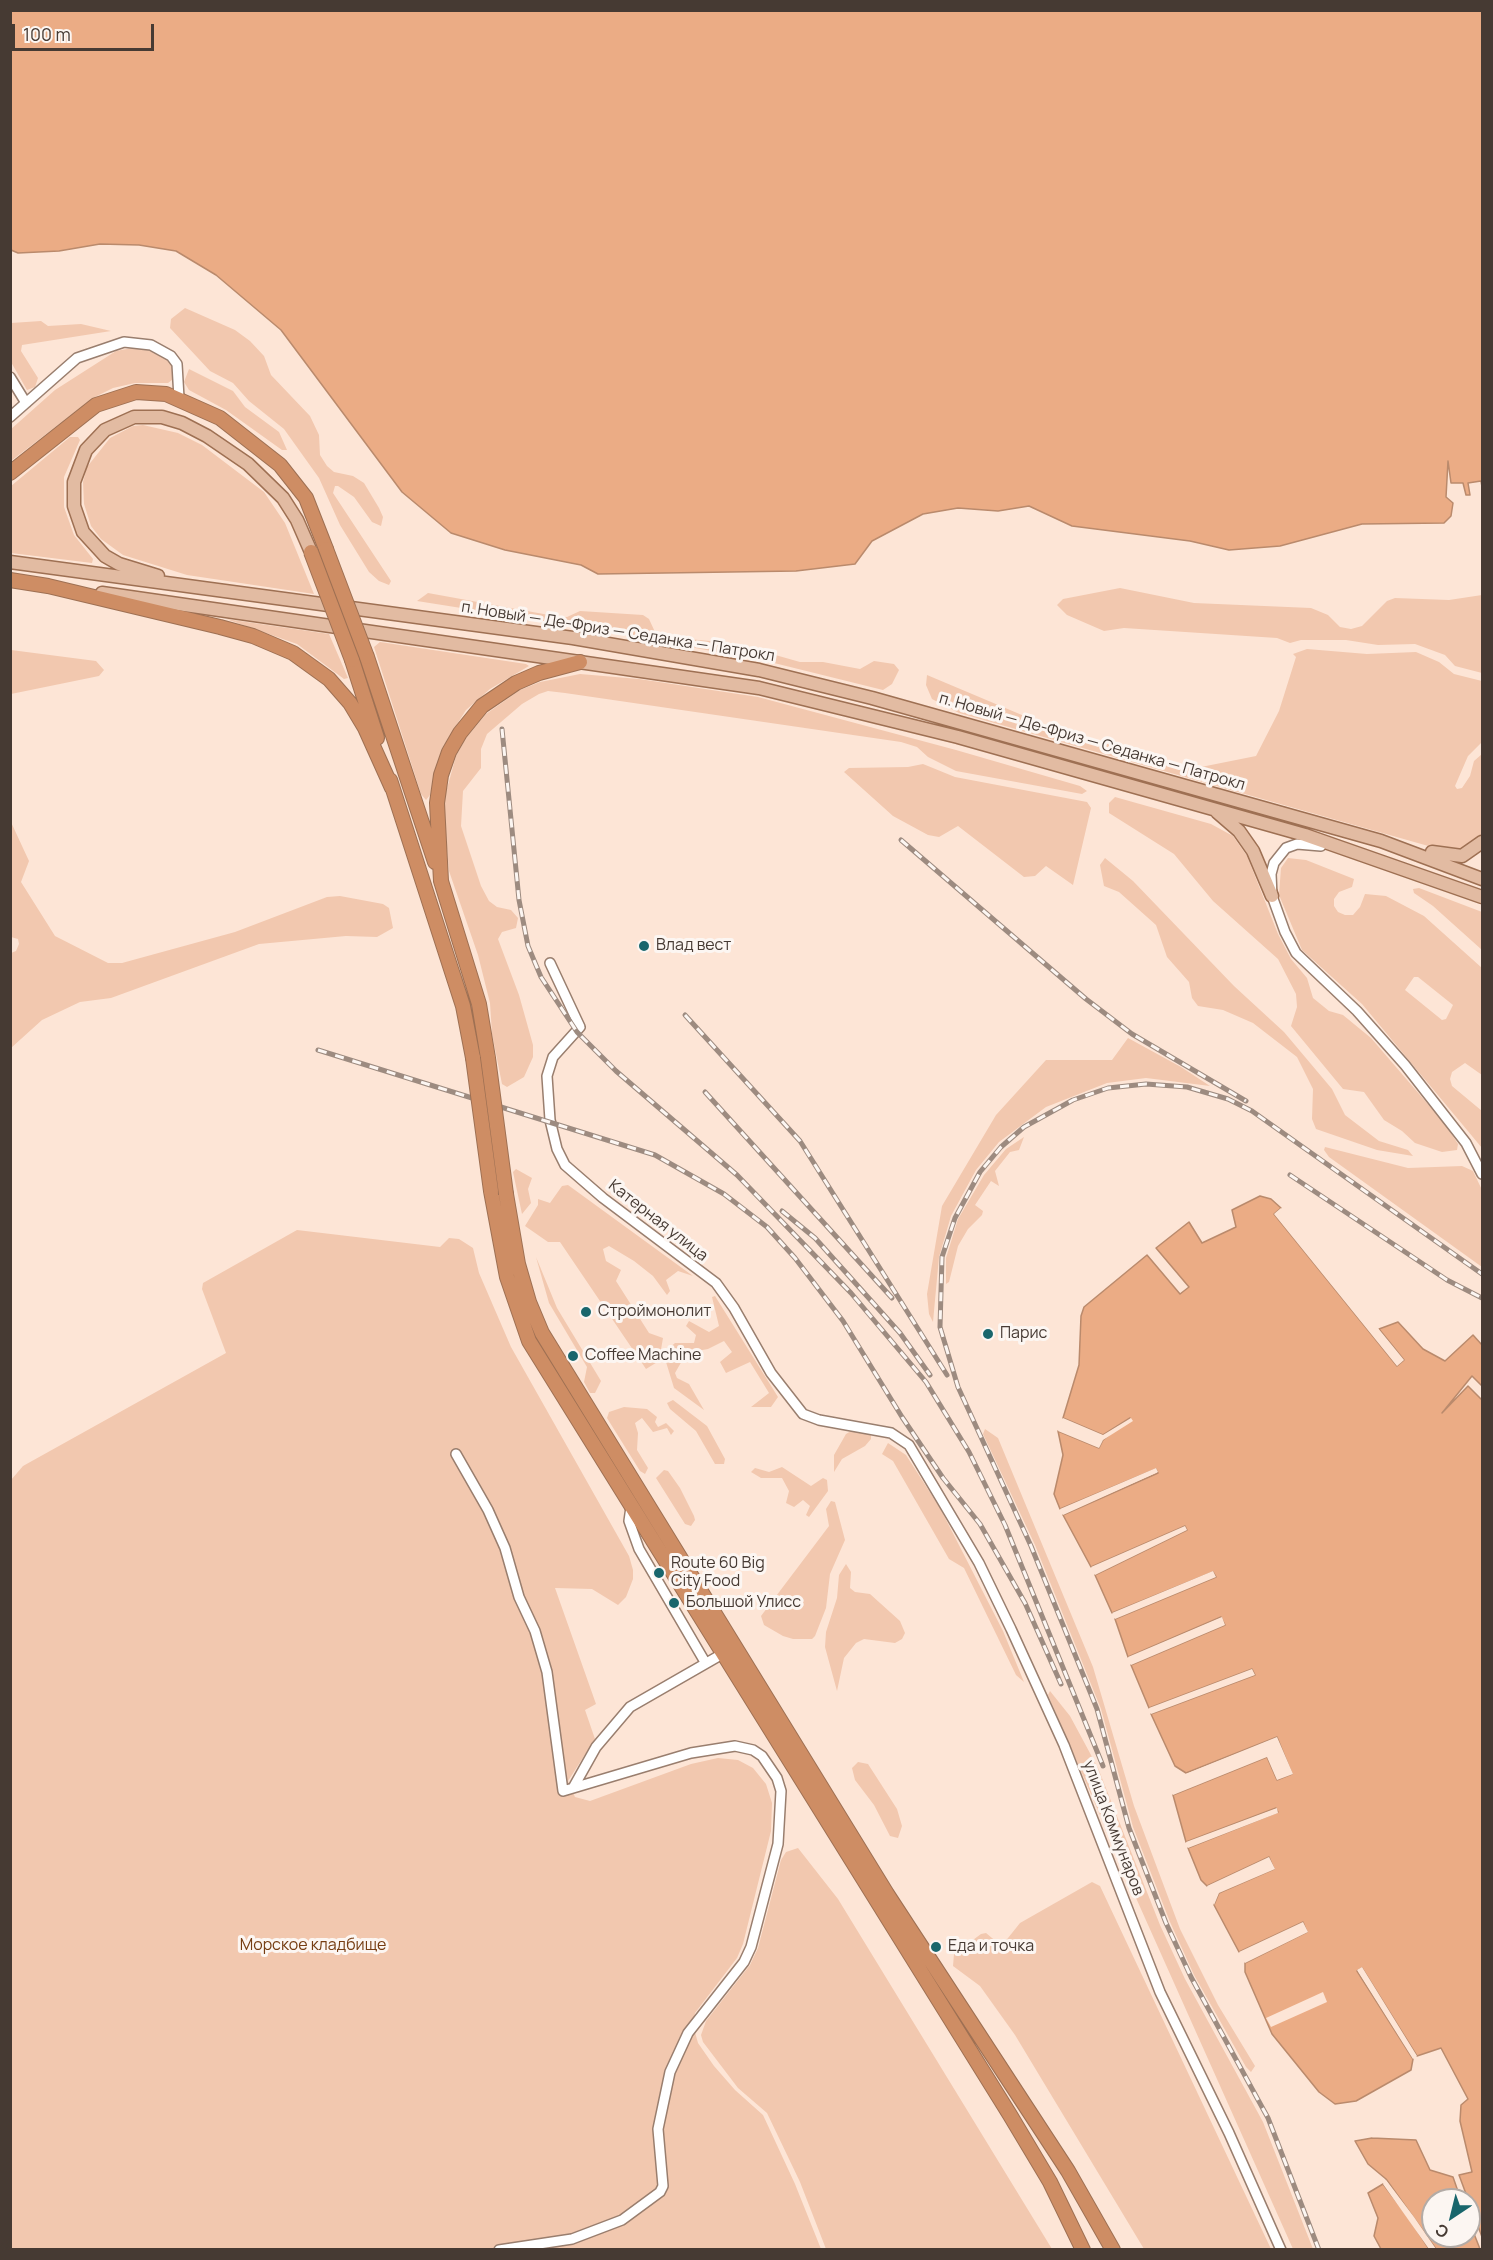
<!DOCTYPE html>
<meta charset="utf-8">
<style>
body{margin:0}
#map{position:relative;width:1493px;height:2260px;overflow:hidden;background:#fde5d6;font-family:Manrope,sans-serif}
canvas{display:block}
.frame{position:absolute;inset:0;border:12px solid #463a33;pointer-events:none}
.north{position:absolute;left:1421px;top:2188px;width:60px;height:60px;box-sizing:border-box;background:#fcf6f2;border:2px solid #b3aba6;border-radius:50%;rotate:215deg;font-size:16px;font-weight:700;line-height:24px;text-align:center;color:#463a33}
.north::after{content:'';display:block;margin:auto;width:21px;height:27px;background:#19666c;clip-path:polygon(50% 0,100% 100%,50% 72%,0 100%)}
.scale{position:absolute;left:12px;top:24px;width:142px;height:27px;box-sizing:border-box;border:3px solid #463a33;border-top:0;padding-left:8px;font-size:18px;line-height:21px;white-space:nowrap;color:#463a33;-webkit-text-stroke:4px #fcf6f2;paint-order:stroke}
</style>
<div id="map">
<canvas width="1493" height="2260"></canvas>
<div class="frame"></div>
<div class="north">С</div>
<div class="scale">100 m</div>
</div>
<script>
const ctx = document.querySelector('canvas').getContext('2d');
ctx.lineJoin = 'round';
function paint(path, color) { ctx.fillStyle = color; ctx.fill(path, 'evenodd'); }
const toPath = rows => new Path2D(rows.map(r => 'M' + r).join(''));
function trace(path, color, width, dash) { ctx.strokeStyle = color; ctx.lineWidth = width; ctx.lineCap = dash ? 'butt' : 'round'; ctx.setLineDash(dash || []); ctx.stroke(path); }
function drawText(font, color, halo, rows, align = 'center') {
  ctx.font = font + ' Manrope,sans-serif'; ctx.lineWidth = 6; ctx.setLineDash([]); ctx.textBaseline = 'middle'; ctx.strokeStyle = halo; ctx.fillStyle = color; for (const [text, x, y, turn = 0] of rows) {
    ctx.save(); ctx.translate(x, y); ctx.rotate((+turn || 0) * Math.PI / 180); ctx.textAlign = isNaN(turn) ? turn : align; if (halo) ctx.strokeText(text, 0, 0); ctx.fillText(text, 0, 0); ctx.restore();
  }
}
paint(toPath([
 [185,308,235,330,250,341,264,356,271,375,310,416,319,435,320,455,327,466,334,472,353,476,364,483,379,508,383,517,381,526,372,522,354,497,338,486,335,486,333,493,391,581,389,585,379,581,369,572,340,525,319,478,284,429,249,401,233,383,210,371,170,328,171,319],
 [41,321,48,326,81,324,111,331,22,345,21,351,38,378,35,387,27,390,11,362,11,323],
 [132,348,149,350,166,359,172,365,172,380,168,383,135,383,113,388,93,398,11,461,10,430,55,390,116,351],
 [189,369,233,391,245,407,279,432,287,450,282,450,226,410,189,390,184,382],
 [143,425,178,433,202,445,264,492,285,523,314,594,187,575,123,555,101,539,91,526,84,504,83,482,87,467,110,438,133,426],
 [70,437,78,437,80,440,64,477,64,507,74,535,93,559,92,563,11,553,11,486],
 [1120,588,1194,603,1311,608,1328,615,1340,627,1351,629,1362,626,1387,601,1395,598,1449,600,1482,595,1482,673,1455,666,1445,655,1415,644,1378,645,1346,640,1301,640,1290,643,1277,638,1124,628,1104,631,1067,615,1057,605,1063,599],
 [428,593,560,617,567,617,580,611,643,615,649,619,655,632,665,637,733,643,800,662,823,662,860,669,874,661,894,664,899,670,892,684,883,690,762,660,645,639,638,636,417,601],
 [226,619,329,634,348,678,344,679,297,644],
 [380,642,526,664,529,666,490,689,466,710,442,748,430,795,426,800,421,794,374,647],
 [1307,649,1367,654,1416,652,1439,662,1454,674,1482,681,1482,742,1468,756,1455,786,1457,789,1462,788,1470,776,1474,761,1482,754,1482,833,1474,844,1460,851,1446,851,959,713,932,699,926,685,927,675,1048,726,1191,769,1256,756,1279,711,1296,657,1293,654],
 [11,650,96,661,104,670,99,676,11,694],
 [580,674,639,679,758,697,956,750,1080,786,1087,791,1082,794,956,771,928,757,917,747,901,742,565,693,548,691,539,694,522,704,487,734,481,749,481,768,463,791,461,826,481,886,489,901,497,907,511,910,518,918,516,928,502,932,498,939,519,995,533,1045,533,1057,524,1077,507,1087,502,1084,492,1034,490,1003,478,955,449,871,443,803,456,756,466,738,486,714,520,690,540,682],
 [923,764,955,777,1087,802,1091,808,1073,885,1046,866,1035,876,1024,877,958,826,939,837,928,835,893,816,844,772,849,768,908,767],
 [1115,797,1211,824,1233,836,1247,856,1278,934,1291,959,1307,978,1313,998,1329,1011,1343,1015,1371,1038,1445,1124,1458,1144,1457,1150,1442,1152,1415,1143,1402,1131,1384,1120,1364,1092,1343,1089,1291,1026,1297,1007,1296,994,1278,959,1213,901,1174,854,1109,813,1109,803],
 [10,820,29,861,21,882,55,936,108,963,122,963,235,932,327,897,340,896,383,904,389,908,393,928,377,937,346,936,259,944,111,998,80,1002,42,1020,11,1048,11,953,16,951,19,944,18,939,11,937],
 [1105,858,1133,881,1234,986,1284,1032,1332,1089,1345,1115,1379,1141,1408,1150,1413,1156,1377,1150,1316,1129,1312,1119,1313,1089,1297,1057,1253,1023,1223,1010,1198,1006,1192,998,1189,982,1167,957,1156,925,1119,892,1104,886,1100,865],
 [1288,858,1306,860,1354,879,1352,887,1339,892,1334,899,1334,906,1338,912,1345,915,1353,915,1360,907,1365,894,1386,896,1424,916,1482,968,1482,1075,1465,1063,1452,1072,1450,1079,1452,1086,1482,1111,1482,1148,1362,1004,1302,950,1279,895,1281,868],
 [1414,977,1418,977,1453,1005,1446,1019,1442,1020,1405,990],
 [1419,888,1482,912,1482,950,1433,906,1414,893,1413,889],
 [1128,1038,1181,1067,1210,1086,1146,1078,1107,1083,1046,1107,999,1142,976,1170,951,1216,939,1257,933,1322,929,1314,927,1294,942,1206,996,1115,1046,1060,1112,1060],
 [1024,1137,1019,1150,1010,1152,995,1171,999,1186,991,1181,975,1205,983,1211,982,1215,968,1229,958,1246,949,1282,946,1284,946,1258,958,1219,984,1175,1006,1149],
 [1325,1147,1408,1168,1462,1166,1473,1171,1482,1190,1482,1267,1329,1157,1324,1150],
 [516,1169,532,1178,528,1189,531,1203,522,1214,513,1172],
 [568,1185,693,1276,678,1271,666,1280,670,1291,667,1295,653,1276,634,1261,609,1246,603,1249,606,1261,621,1270,616,1281,649,1333,663,1338,659,1361,646,1369,560,1242,548,1242,525,1226,538,1205,538,1199,550,1203,562,1186],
 [297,1230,440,1247,449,1238,459,1239,473,1248,479,1273,511,1347,629,1556,633,1570,633,1579,626,1597,618,1605,592,1589,555,1588,596,1704,585,1710,595,1739,568,1781,575,1797,590,1801,691,1764,718,1758,738,1760,753,1768,766,1784,772,1803,771,1831,743,1944,737,1958,695,2013,693,2025,698,2043,714,2066,735,2090,763,2115,795,2184,821,2249,11,2250,11,1480,23,1466,226,1353,202,1289,203,1283],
 [536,1257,557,1308,601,1381,595,1393,590,1393,584,1382,587,1367,549,1303],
 [715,1296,778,1397,771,1407,751,1407,769,1393,750,1362,726,1373,720,1362,732,1352,724,1341,708,1349,697,1351,683,1359,675,1373,677,1378,689,1384,704,1410,674,1388,666,1362,668,1349,675,1343,694,1343,696,1335,686,1326,689,1321,709,1332,719,1326,712,1297],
 [673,1400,707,1426,725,1459,724,1464,715,1464,696,1431,670,1409,667,1403],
 [624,1407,647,1409,657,1417,655,1422,658,1427,666,1423,674,1431,671,1435,667,1428,653,1432,642,1418,635,1423,638,1433,637,1450,648,1468,645,1474,640,1471,607,1418,609,1412],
 [985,1429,998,1438,1093,1667,1134,1806,1180,1929,1218,2005,1255,2066,1251,2072,1246,2067,1194,1975,1170,1922,1133,1827,1101,1709,1035,1545,983,1434],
 [851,1431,871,1434,871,1439,865,1446,842,1459,834,1472,834,1455,846,1434],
 [888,1443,906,1455,940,1508,1003,1631,1024,1682,1016,1675,964,1568,949,1559,893,1461,882,1454],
 [782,1467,811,1486,823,1478,827,1480,828,1491,809,1517,806,1515,810,1506,803,1500,794,1507,786,1503,789,1491,782,1478,761,1478,751,1472,755,1468,769,1472],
 [664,1470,668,1471,680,1488,694,1516,695,1520,691,1526,685,1524,656,1478],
 [831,1501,835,1502,845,1540,830,1574,826,1608,815,1636,812,1639,793,1639,783,1636,764,1625,761,1616,829,1526,826,1509],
 [846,1564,851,1572,850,1588,855,1592,870,1594,900,1621,905,1633,902,1639,895,1643,864,1639,856,1643,844,1658,837,1691,825,1647,826,1632,837,1598,839,1575],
 [1050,1691,1070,1716,1098,1768,1160,1925,1185,1979,1263,2122,1313,2249,1293,2249,1132,1889,1048,1695],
 [858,1762,868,1764,897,1809,902,1826,898,1838,890,1836,874,1805,855,1780,852,1768],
 [798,1848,838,1899,1052,2249,826,2249,800,2182,767,2113,738,2088,703,2042,701,2035,706,2021,750,1965,758,1948,781,1860,786,1852],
 [1092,1882,1100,1886,1271,2249,1144,2249,1015,2035,980,1986,953,1966,954,1954,981,1934,986,1933,998,1943,1004,1943,1020,1923]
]), '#f2c8af');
const water = toPath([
 [11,11,1482,11,1482,487,1481,481,1468,483,1470,495,1466,495,1463,483,1451,483,1448,461,1446,497,1453,503,1451,516,1444,523,1362,524,1280,546,1229,550,1190,541,1072,526,1029,506,998,511,958,508,923,514,872,541,855,564,796,571,598,574,581,565,505,550,451,533,402,492,281,330,216,275,176,251,139,245,100,244,59,251,18,253,11,250,11,11],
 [1260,1196,1271,1199,1281,1208,1274,1214,1397,1366,1404,1360,1379,1329,1398,1322,1423,1349,1445,1361,1473,1335,1482,1345,1482,1386,1472,1376,1442,1413,1468,1386,1482,1400,1482,2237,1459,2175,1472,2172,1460,2121,1461,2105,1468,2099,1441,2048,1417,2056,1362,1968,1357,1971,1413,2059,1411,2070,1356,2101,1335,2104,1319,2092,1272,2034,1245,1972,1245,1963,1307,1932,1303,1922,1239,1952,1214,1905,1219,1893,1274,1869,1269,1857,1207,1886,1201,1880,1188,1848,1278,1812,1276,1808,1186,1842,1173,1795,1267,1757,1277,1780,1292,1774,1277,1737,1186,1773,1175,1766,1151,1714,1255,1675,1252,1669,1149,1708,1131,1665,1225,1625,1221,1617,1128,1657,1115,1619,1216,1577,1213,1572,1112,1613,1095,1575,1187,1530,1185,1526,1091,1567,1063,1515,1158,1473,1156,1469,1060,1509,1054,1494,1063,1455,1058,1431,1099,1448,1103,1440,1130,1418,1103,1435,1063,1418,1079,1365,1081,1316,1084,1307,1147,1255,1180,1294,1189,1287,1156,1248,1189,1222,1202,1243,1236,1227,1232,1210,1260,1196],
 [1372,2138,1416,2140,1430,2170,1453,2177,1461,2200,1433,2200,1433,2236,1469,2236,1469,2221,1480,2249,1436,2249,1386,2179,1368,2164,1355,2141,1372,2138],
 [1383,2184,1409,2218,1429,2249,1381,2249,1374,2236,1378,2218,1368,2193,1383,2184]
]);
paint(water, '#ebac85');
trace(water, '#ba8a6c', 1.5);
paint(toPath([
 [1281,1208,1283,1210,1278,1214,1397,1362,1400,1360,1377,1331,1377,1327,1404,1360,1397,1366,1274,1214],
 [1063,1418,1103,1435,1131,1418,1133,1421,1103,1440,1099,1448,1058,1431,1059,1428,1098,1444,1101,1438,1062,1421],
 [1156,1468,1158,1472,1063,1515,1062,1512,1092,1499,1061,1512,1060,1509],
 [1185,1526,1187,1530,1095,1575,1094,1572,1155,1542,1093,1570,1091,1567],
 [1213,1571,1216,1577,1115,1619,1114,1616,1212,1575,1114,1615,1112,1613],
 [1222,1617,1225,1625,1131,1665,1130,1662,1221,1623,1220,1621,1129,1660,1128,1657],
 [1252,1669,1255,1675,1151,1714,1150,1711,1251,1673,1150,1711,1149,1708],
 [1277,1737,1293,1774,1277,1780,1267,1757,1173,1795,1172,1792,1267,1754,1270,1756,1278,1776,1289,1772,1276,1740,1187,1776,1183,1775],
 [1277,1808,1278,1813,1188,1848,1187,1845,1213,1835,1187,1845,1186,1842],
 [1269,1857,1275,1869,1219,1893,1214,1905,1213,1900,1217,1891,1271,1868,1268,1861,1208,1888,1207,1886],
 [1303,1922,1308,1932,1245,1963,1243,1960,1304,1931,1301,1926,1241,1955,1239,1952],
 [1362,1967,1417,2056,1413,2059,1357,1970],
 [1323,1992,1327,2002,1271,2027,1266,2018],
 [1386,2180,1414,2217,1436,2249,1429,2249,1383,2184]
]), '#fde5d6');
const minor = toPath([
 [10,377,26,403],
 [10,417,77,358,124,342,151,345,171,356,177,364,179,398],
 [1321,846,1297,844,1286,848,1274,863,1271,874,1272,896,1285,932,1296,953,1357,1011,1405,1065,1466,1143,1482,1174],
 [550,963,580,1027,553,1057,547,1076,550,1120,557,1149,565,1165,603,1198,716,1283,734,1308,771,1373,803,1414,819,1420,891,1433,909,1445,979,1563,1011,1629,1064,1745,1160,1992,1229,2133,1281,2250],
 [456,1454,488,1510,505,1548,519,1597,535,1631,547,1672,563,1791,691,1753,735,1746,753,1750,762,1756,777,1778,781,1791,778,1844,751,1947,744,1962,688,2033,670,2072,658,2129,663,2186,660,2192,622,2220,572,2239,499,2250],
 [631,1507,629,1521,639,1549,705,1662],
 [573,1788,596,1747,630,1707,724,1653]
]);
const major = toPath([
 [10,562,573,638,759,670,872,698,1381,841,1482,879],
 [158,576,119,564,105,556,83,532,74,506,74,482,86,450,105,430,134,417,162,417,182,423,207,436,248,464,283,498,297,520,311,552],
 [102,593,759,688,958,737,1305,835,1482,897],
 [1217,812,1239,831,1253,851,1272,896],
 [1432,852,1462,856,1482,842]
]);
const highway = toPath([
 [10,473,96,405,136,392,166,394,220,418,280,465,306,498,326,549],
 [10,580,48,586,220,627,253,636,293,653,329,679,350,703,365,728,392,788],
 [367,657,435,862],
 [352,660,377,738],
 [390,780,463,1006,473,1058],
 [488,1058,479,1004,441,881,437,803,441,775,449,752,460,733,482,706,516,683,539,673,580,662],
 [491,1191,507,1277,529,1341,1010,2115,1050,2182,1083,2250],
 [506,1194,518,1264,529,1302,542,1333,887,1894,1068,2171,1113,2250]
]);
trace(minor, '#997e6e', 12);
trace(major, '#9e7053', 15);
trace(highway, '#9e7053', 16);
trace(minor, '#fff', 9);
trace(major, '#e2bba2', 12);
trace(highway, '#ce8d64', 14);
const rail = toPath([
 [502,729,519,900,528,946,541,977,577,1032,616,1071,737,1175,851,1293,926,1382,969,1452,1005,1525,1103,1766],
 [901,840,1086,999,1132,1034,1246,1101],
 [685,1015,800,1141,947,1375],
 [318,1050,655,1155,724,1194,767,1227,795,1258,843,1321,902,1417,943,1478,980,1524,1025,1603,1061,1684],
 [705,1092,892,1298],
 [1290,1175,1447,1280,1482,1298],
 [782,1211,815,1238,900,1333,930,1375],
 [1319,2250,1268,2118,1191,1977,1166,1923,1129,1828,1097,1709,1031,1546,958,1387,940,1327,942,1257,955,1218,980,1172,1001,1147,1024,1127,1073,1100,1108,1088,1146,1084,1187,1087,1228,1099,1252,1111,1482,1274]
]);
trace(rail, '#9d8b80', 5);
trace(rail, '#fcf6f2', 3, [9]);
const highwayBridge = toPath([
 [326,549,367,657],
 [311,552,352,660],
 [473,1058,491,1191],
 [488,1058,506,1194]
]);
trace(highwayBridge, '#9e7053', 16, []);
trace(highwayBridge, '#ce8d64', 14);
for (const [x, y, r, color] of [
 [644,946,6,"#19666c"],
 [586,1312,6,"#19666c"],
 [988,1334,6,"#19666c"],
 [573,1356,6,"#19666c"],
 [659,1573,6,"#19666c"],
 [674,1603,6,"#19666c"],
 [936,1947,6,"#19666c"]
]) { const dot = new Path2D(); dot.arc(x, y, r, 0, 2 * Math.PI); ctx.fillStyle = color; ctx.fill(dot); trace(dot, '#fcf6f2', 2); }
drawText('16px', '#463a33', '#fcf6f2', [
 ["п. Новый — Де-Фриз — Седанка — Патрокл",618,632,9],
 ["п. Новый — Де-Фриз — Седанка — Патрокл",1092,742,16],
 ["Катерная улица",658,1221,38],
 ["улица Коммунаров",1113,1828,69]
]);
drawText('16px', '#463a33', '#fcf6f2', [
 ["Влад вест",656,946],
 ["Строймонолит",598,1312],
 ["Парис",1000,1334],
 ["Coffee Machine",585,1356],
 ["Route 60 Big",671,1564],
 ["City Food",671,1582],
 ["Большой Улисс",686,1603],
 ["Еда и точка",948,1947]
], 'left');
drawText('16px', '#763d12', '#fcf6f2', [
 ["Морское кладбище",313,1946]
]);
</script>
